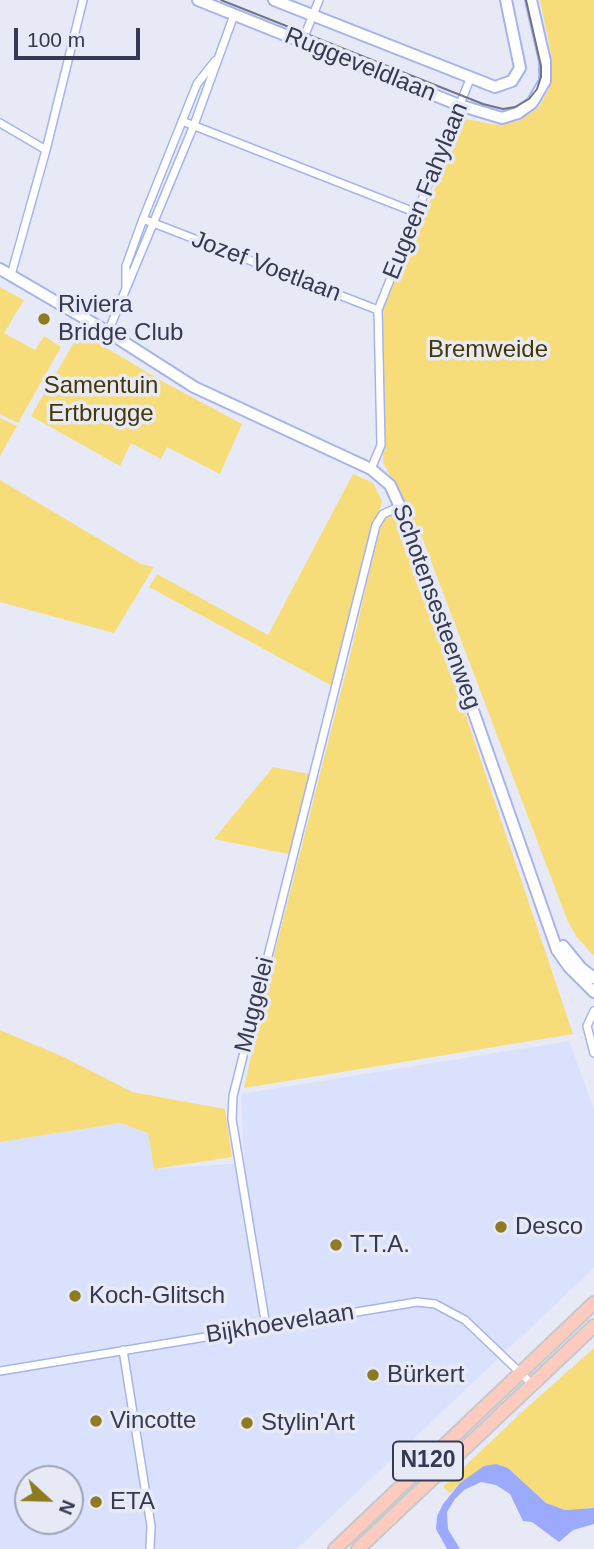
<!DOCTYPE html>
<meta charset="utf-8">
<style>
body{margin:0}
#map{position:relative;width:594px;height:1549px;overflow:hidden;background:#e7eaf6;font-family:Arial,sans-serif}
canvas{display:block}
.north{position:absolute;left:14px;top:1465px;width:70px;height:70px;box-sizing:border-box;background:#e7eaf6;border:2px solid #a0a3b4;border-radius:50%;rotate:112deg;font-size:19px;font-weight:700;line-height:28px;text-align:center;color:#353951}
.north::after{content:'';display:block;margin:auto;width:24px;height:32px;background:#8e7a20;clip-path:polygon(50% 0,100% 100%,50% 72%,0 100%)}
.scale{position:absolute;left:14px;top:28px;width:126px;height:32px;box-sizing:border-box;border:4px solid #353951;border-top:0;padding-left:9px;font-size:21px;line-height:24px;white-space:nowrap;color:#353951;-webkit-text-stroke:5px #e7eaf6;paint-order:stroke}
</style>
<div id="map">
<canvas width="594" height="1549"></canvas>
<div class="north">N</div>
<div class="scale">100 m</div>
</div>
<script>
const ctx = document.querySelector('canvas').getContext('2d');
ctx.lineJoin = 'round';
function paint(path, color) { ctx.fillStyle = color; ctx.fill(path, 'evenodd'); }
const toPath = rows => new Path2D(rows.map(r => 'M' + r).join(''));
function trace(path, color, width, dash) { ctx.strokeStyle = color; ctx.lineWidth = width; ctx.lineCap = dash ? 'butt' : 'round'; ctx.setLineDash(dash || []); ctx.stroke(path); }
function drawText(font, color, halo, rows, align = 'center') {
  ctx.font = font + ' Arial,sans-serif'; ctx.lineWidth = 7; ctx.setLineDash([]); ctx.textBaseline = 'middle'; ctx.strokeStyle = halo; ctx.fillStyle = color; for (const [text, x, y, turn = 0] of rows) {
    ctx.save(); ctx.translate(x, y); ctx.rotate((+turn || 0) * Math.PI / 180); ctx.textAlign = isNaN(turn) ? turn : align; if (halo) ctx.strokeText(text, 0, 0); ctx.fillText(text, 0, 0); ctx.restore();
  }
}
paint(toPath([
 [569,1041,594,1109,594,1268,297,1549,0,1549,0,1142,120,1123,148,1133,154,1169,244,1163,241,1094],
 [28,1479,70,1479,70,1521,28,1521]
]), '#dae1fc');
paint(toPath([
 [540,0,594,0,594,956,577,937,568,922,423,540,383,462,381,314,465,119,499,125,518,121,538,108,549,89,552,78,551,53],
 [0,287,24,300,4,333,35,350,44,336,61,347,18,423,0,414],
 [80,332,160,380,242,424,220,474,167,447,161,459,131,443,120,466,31,416],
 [0,418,17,426,0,456],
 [353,474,373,483,382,501,336,688,149,587,157,574,268,635],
 [0,480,141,564,154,567,114,633,0,602],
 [389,514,396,514,400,520,573,1034,244,1088,271,967,352,648,380,525],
 [273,767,314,775,293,855,214,839],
 [0,1030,66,1058,132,1092,225,1109,232,1157,154,1169,148,1133,120,1123,0,1142],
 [594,1348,594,1508,565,1510,546,1503,508,1468,496,1464,460,1483,450,1493,443,1487,522,1412]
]), '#f6dd79');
paint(toPath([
 [496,1464,508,1468,546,1503,565,1510,594,1508,594,1524,573,1530,559,1542,532,1522,523,1521,510,1494,496,1485,481,1482,464,1490,455,1499,447,1512,448,1529,460,1549,447,1549,436,1529,437,1516,443,1504,460,1483,484,1466]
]), '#9caafe');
const street = toPath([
 [302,42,319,0],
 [182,121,417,213],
 [0,123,46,150],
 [143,219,378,310],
 [11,275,46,150,83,0],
 [126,288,126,266,143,219,197,84,215,61],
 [108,332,194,125,234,15],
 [371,469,381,445,378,310,470,79],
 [594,1011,587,1026,594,1053],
 [266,1326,232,1119,233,1096,376,525,383,514,401,506],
 [123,1350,151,1526,150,1549],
 [0,1371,417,1302,435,1304,465,1320,532,1384]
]);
const secondary = toPath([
 [198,0,459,105,502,118,518,113,532,103,545,81,545,61,531,0],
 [274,0,495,87,512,81,520,68,506,0],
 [0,269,108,332,194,387,371,469,390,485,407,522,557,950,569,967,594,992],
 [563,946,581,968,594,978]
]);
const primary = toPath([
 [335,1549,594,1303],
 [358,1549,594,1326]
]);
trace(street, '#a7b3ed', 10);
trace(secondary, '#a7b3ed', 14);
trace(primary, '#c6c8ce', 16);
trace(street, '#fff', 7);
trace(secondary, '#fff', 10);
trace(primary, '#fdcbbe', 12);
trace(toPath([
 [221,0,483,104,503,109,515,107,529,99,537,89,541,77,541,66,526,0]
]), '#717488', 2);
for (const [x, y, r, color] of [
 [44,319,7,"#8e7a20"],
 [501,1227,7,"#8e7a20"],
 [336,1245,7,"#8e7a20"],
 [75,1296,7,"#8e7a20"],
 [373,1375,7,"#8e7a20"],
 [96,1421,7,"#8e7a20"],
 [247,1423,7,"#8e7a20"],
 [96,1502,7,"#8e7a20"]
]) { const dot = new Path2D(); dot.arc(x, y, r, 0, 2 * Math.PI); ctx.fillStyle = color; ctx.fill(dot); trace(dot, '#e7eaf6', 2.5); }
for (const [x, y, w] of [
 [428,1461,70]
]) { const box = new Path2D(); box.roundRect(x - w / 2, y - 19.5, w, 39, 5); ctx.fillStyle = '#e7eaf6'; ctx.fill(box); trace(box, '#353951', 2); }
drawText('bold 23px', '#353951', null, [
 ["N120",428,1461]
]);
drawText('24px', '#353951', '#e7eaf6', [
 ["Ruggeveldlaan",360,65,22],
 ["Eugeen Fahylaan",426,191,-68],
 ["Jozef Voetlaan",266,267,21],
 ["Schotensesteenweg",436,607,70],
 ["Muggelei",255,1005,-76],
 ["Bijkhoevelaan",280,1324,-9]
]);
drawText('24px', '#353951', '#e7eaf6', [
 ["Riviera",58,305],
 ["Bridge Club",58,333],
 ["Desco",515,1227],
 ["T.T.A.",350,1245],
 ["Koch-Glitsch",89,1296],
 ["Bürkert",387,1375],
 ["Vincotte",110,1421],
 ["Stylin'Art",261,1423],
 ["ETA",110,1502]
], 'left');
drawText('24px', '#443800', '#e7eaf6', [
 ["Bremweide",488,350],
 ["Samentuin",101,386],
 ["Ertbrugge",101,414]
]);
</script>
